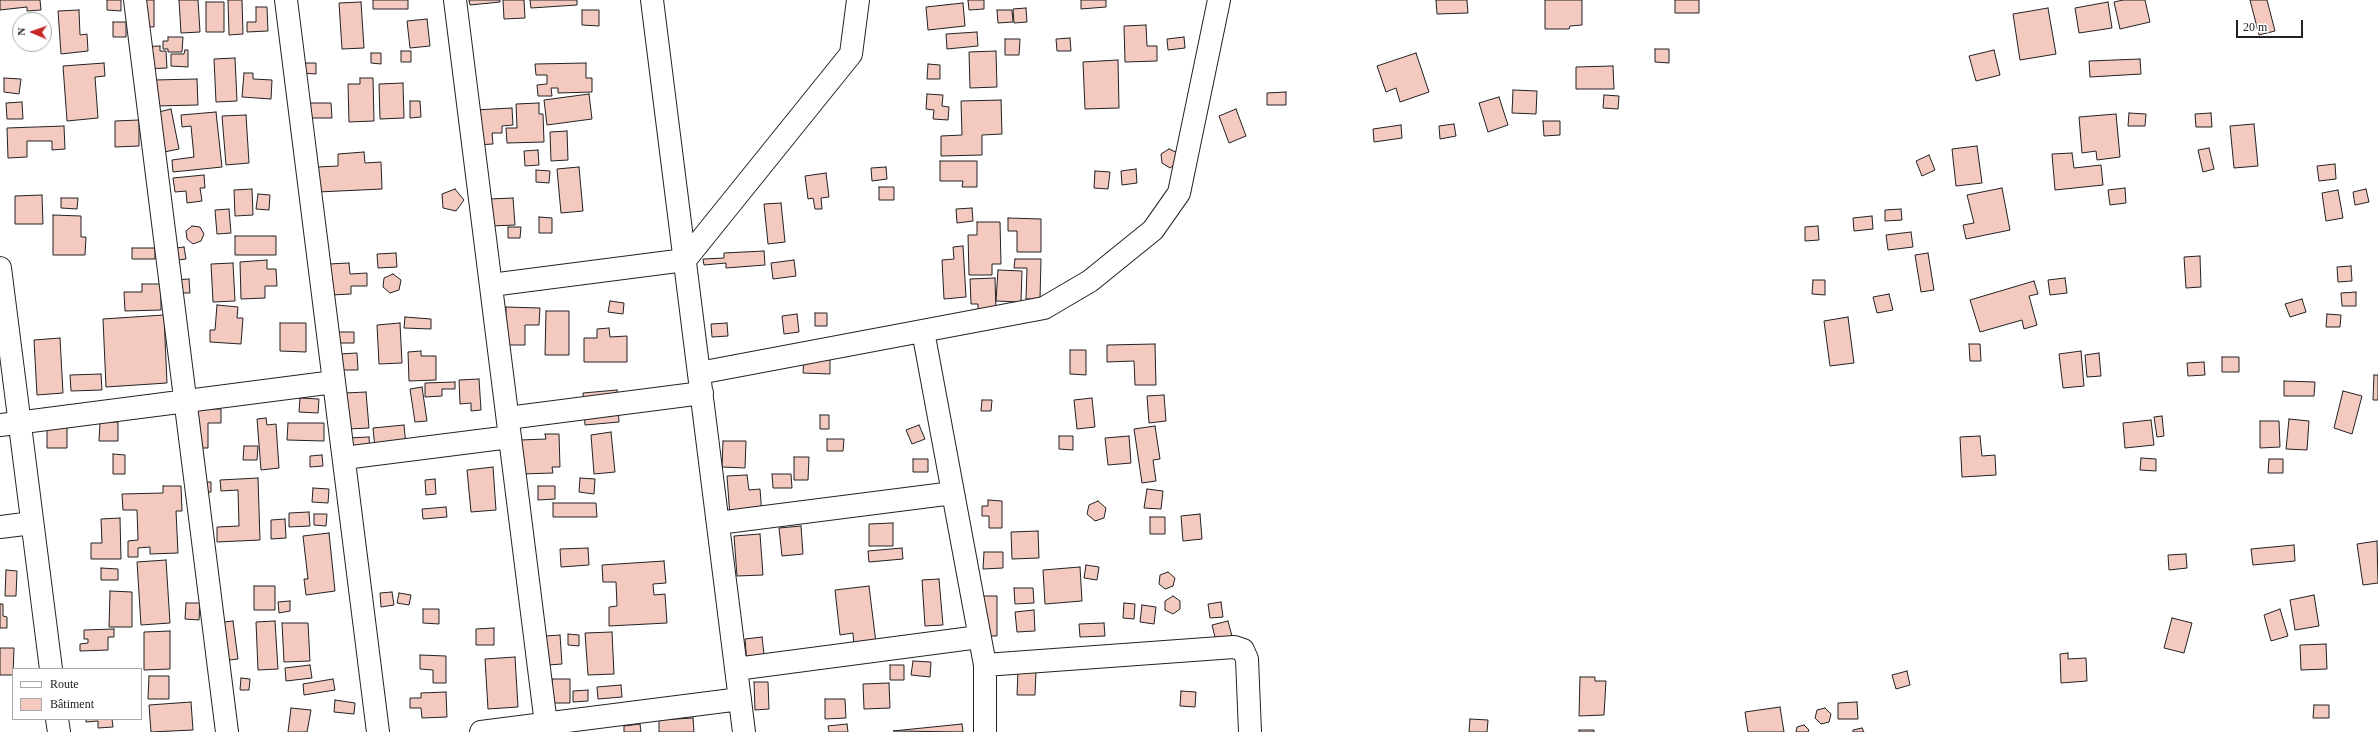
<!DOCTYPE html>
<meta charset="utf-8">
<style>
body{margin:0}
#map{position:relative;width:2378px;height:732px;overflow:hidden;background:#fff;font-family:"Times New Roman",serif}
canvas{display:block}
.legend{position:absolute;left:12px;top:668px;width:130px;height:52px;box-sizing:border-box;background:#fff;border:1px solid #a7a7a7;margin:0;padding:5px 7px;list-style:none;font-size:12px;color:#222}
.legend li{display:flex;align-items:center;gap:8px;height:20px}
.legend b{width:20px;border:1px solid #a7a7a7}
.north{position:absolute;left:12px;top:12px;width:40px;height:40px;box-sizing:border-box;background:#fff;border:1px solid #a7a7a7;border-radius:50%;rotate:272deg;font-size:11px;font-weight:700;line-height:16px;text-align:center;color:#222}
.north::after{content:'';display:block;margin:auto;width:14px;height:18px;background:#c62828;clip-path:polygon(50% 0,100% 100%,50% 72%,0 100%)}
.scale{position:absolute;left:2236px;top:20px;width:67px;height:18px;box-sizing:border-box;border:2px solid #222;border-top:0;padding-left:5px;font-size:12px;line-height:14px;white-space:nowrap;color:#222;-webkit-text-stroke:3px #fff;paint-order:stroke}
</style>
<div id="map">
<canvas width="2378" height="732"></canvas>
<ul class="legend">
<li><b style="height:5px;background:#fff"></b>Route</li>
<li><b style="height:11px;background:#f3c9c0"></b>Bâtiment</li>
</ul>
<div class="north">N</div>
<div class="scale">20 m</div>
</div>
<script>
const ctx = document.querySelector('canvas').getContext('2d');
ctx.lineJoin = 'round';
function paint(path, color) { ctx.fillStyle = color; ctx.fill(path, 'evenodd'); }
const toPath = rows => new Path2D(rows.map(r => 'M' + r).join(''));
function trace(path, color, width, dash) { ctx.strokeStyle = color; ctx.lineWidth = width; ctx.lineCap = dash ? 'butt' : 'round'; ctx.setLineDash(dash || []); ctx.stroke(path); }
const building = toPath([
 [0,0,40,0,41,10,27,11,27,7,0,10,0,0],
 [107,0,121,0,121,11,107,10,107,0],
 [137,0,154,0,154,27,137,26,137,0],
 [179,0,198,0,200,32,181,33,179,0],
 [228,0,242,0,243,34,229,35,228,0],
 [373,0,408,0,408,9,373,9,373,0],
 [469,0,500,0,500,2,470,5,469,0],
 [503,0,524,0,525,18,504,19,503,0],
 [530,0,577,0,577,5,531,8,530,0],
 [968,0,984,0,984,9,969,10,968,0],
 [1081,0,1106,0,1106,7,1081,9,1081,0],
 [1436,0,1467,0,1468,13,1437,14,1436,0],
 [1545,0,1582,0,1582,25,1570,26,1569,29,1545,29,1545,0],
 [1675,0,1699,0,1699,13,1675,13,1675,0],
 [2123,0,2145,0,2150,22,2120,29,2114,2,2123,0],
 [2250,0,2267,0,2275,31,2259,35,2250,0],
 [206,2,224,2,224,32,206,32,206,2],
 [361,2,364,48,342,49,339,3,361,2],
 [2108,2,2112,28,2079,33,2075,8,2108,2],
 [963,3,965,26,928,30,926,7,963,3],
 [256,7,267,7,268,31,247,32,247,22,256,22,256,7],
 [1026,8,1027,22,1014,23,1013,9,1026,8],
 [2048,8,2056,54,2020,60,2013,14,2048,8],
 [79,10,80,35,87,34,88,51,61,54,58,11,79,10],
 [582,10,599,10,599,26,582,25,582,10],
 [997,10,1012,10,1013,22,998,23,997,10],
 [427,19,430,46,410,48,407,21,427,19],
 [113,22,126,22,126,37,113,37,113,22],
 [1146,25,1147,46,1157,46,1157,61,1125,62,1124,26,1146,25],
 [977,32,978,46,947,49,946,34,977,32],
 [168,37,183,37,182,52,168,52,168,49,163,49,163,41,168,41,168,37],
 [1184,37,1185,48,1168,50,1167,39,1184,37],
 [1070,38,1071,51,1057,51,1056,39,1070,38],
 [1005,39,1020,39,1019,55,1005,55,1005,39],
 [160,46,160,51,166,51,167,68,141,69,140,47,160,46],
 [1655,49,1669,49,1669,63,1655,62,1655,49],
 [185,50,188,50,188,67,171,66,171,54,184,54,185,50],
 [1994,50,2000,75,1976,81,1969,56,1994,50],
 [401,51,411,51,411,62,401,62,401,51],
 [996,51,997,87,970,88,969,52,996,51],
 [371,53,381,53,381,64,371,63,371,53],
 [1416,53,1429,92,1400,102,1396,88,1386,92,1377,66,1416,53],
 [235,58,237,101,216,102,214,59,235,58],
 [2140,59,2141,74,2090,77,2089,61,2140,59],
 [1118,60,1119,108,1085,109,1083,62,1118,60],
 [104,63,105,76,95,77,98,118,67,121,63,66,104,63],
 [302,63,316,63,316,74,302,73,302,63],
 [586,63,586,78,592,78,592,92,558,93,558,88,551,88,552,96,538,96,537,85,547,84,547,75,536,75,535,64,586,63],
 [928,64,940,65,940,79,927,79,928,64],
 [1613,66,1614,89,1576,89,1576,67,1613,66],
 [244,73,253,73,253,79,272,80,271,99,242,97,244,73],
 [4,78,21,79,19,94,4,92,4,78],
 [360,78,373,78,374,121,349,122,348,84,360,84,360,78],
 [197,79,198,105,155,106,154,80,197,79],
 [403,83,404,118,380,119,379,84,403,83],
 [1513,90,1537,91,1536,114,1512,113,1513,90],
 [1286,92,1286,105,1267,105,1267,93,1286,92],
 [589,94,592,119,547,125,544,100,589,94],
 [927,94,943,95,942,106,949,107,948,120,933,119,934,110,926,109,927,94],
 [1604,95,1619,96,1618,109,1603,108,1604,95],
 [1499,97,1508,125,1488,132,1479,103,1499,97],
 [1001,100,1002,134,982,135,982,155,941,156,941,136,962,135,961,101,1001,100],
 [410,101,420,101,421,117,410,118,410,101],
 [22,102,23,119,7,119,6,103,22,102],
 [310,103,331,103,332,118,310,118,310,103],
 [539,103,539,114,543,114,544,142,507,143,506,128,517,128,516,104,539,103],
 [512,108,513,125,502,126,502,133,492,133,493,144,476,145,474,110,512,108],
 [171,109,179,149,154,154,146,115,171,109],
 [1236,109,1246,136,1229,143,1219,116,1236,109],
 [216,112,222,167,173,172,172,160,194,157,191,126,182,127,181,115,216,112],
 [2129,113,2146,114,2145,126,2128,126,2129,113],
 [2211,113,2212,127,2196,127,2195,114,2211,113],
 [2116,114,2120,157,2097,160,2096,151,2082,153,2079,117,2116,114],
 [246,115,249,163,226,165,222,116,246,115],
 [139,120,139,146,115,147,115,121,139,120],
 [1543,121,1560,121,1560,135,1544,136,1543,121],
 [1454,124,1456,136,1440,139,1439,126,1454,124],
 [2254,124,2258,166,2234,168,2230,126,2254,124],
 [1401,125,1402,138,1374,142,1373,129,1401,125],
 [64,126,65,149,52,150,52,141,27,141,27,157,8,158,7,128,64,126],
 [567,131,568,160,551,161,550,132,567,131],
 [1977,146,1982,183,1956,186,1952,149,1977,146],
 [2209,148,2214,169,2203,172,2198,150,2209,148],
 [1169,149,1178,153,1178,162,1170,168,1162,163,1161,154,1169,149],
 [538,150,539,165,525,166,524,151,538,150],
 [364,152,365,163,381,162,382,189,318,192,317,167,338,166,338,154,364,152],
 [2072,153,2074,168,2101,165,2103,185,2055,190,2052,154,2072,153],
 [1929,155,1935,170,1922,176,1916,161,1929,155],
 [940,161,977,161,977,187,962,187,963,181,940,181,940,161],
 [2335,164,2336,179,2319,181,2317,166,2335,164],
 [579,167,583,211,561,213,557,169,579,167],
 [886,167,887,179,872,181,871,168,886,167],
 [1136,169,1137,183,1122,185,1121,171,1136,169],
 [536,170,550,171,549,183,536,182,536,170],
 [1095,171,1110,172,1108,189,1094,188,1095,171],
 [826,173,829,197,821,198,822,209,815,209,813,198,808,199,805,176,826,173],
 [204,175,205,188,200,188,202,201,187,203,186,191,175,192,173,178,204,175],
 [879,187,894,187,894,200,879,200,879,187],
 [2002,188,2010,230,1966,239,1963,225,1974,223,1967,195,2002,188],
 [2125,188,2126,203,2110,205,2108,190,2125,188],
 [252,189,253,215,235,216,234,190,252,189],
 [455,189,464,200,456,211,443,208,442,194,455,189],
 [2366,189,2369,202,2355,205,2353,192,2366,189],
 [2338,190,2343,218,2326,221,2322,193,2338,190],
 [258,194,270,195,269,210,256,209,258,194],
 [42,195,43,224,15,224,15,196,42,195],
 [61,198,78,198,77,209,61,208,61,198],
 [513,198,515,225,491,226,489,199,513,198],
 [781,203,785,242,768,244,764,204,781,203],
 [972,208,973,221,957,223,956,209,972,208],
 [229,209,231,233,217,234,215,210,229,209],
 [1901,209,1902,220,1885,221,1885,210,1901,209],
 [53,215,81,216,81,237,86,237,85,255,53,255,53,215],
 [1872,216,1873,229,1854,231,1853,218,1872,216],
 [539,217,552,218,552,233,539,233,539,217],
 [1008,218,1041,219,1041,252,1017,252,1017,231,1008,231,1008,218],
 [977,222,1000,222,1001,264,992,264,992,275,969,275,968,235,977,235,977,222],
 [192,226,200,227,204,234,201,241,193,244,187,239,186,231,192,226],
 [1818,226,1819,240,1805,241,1805,227,1818,226],
 [508,227,521,227,520,238,508,238,508,227],
 [1911,232,1913,247,1888,250,1886,235,1911,232],
 [235,236,276,236,276,255,235,255,235,236],
 [963,246,966,297,944,299,942,260,954,259,953,247,963,246],
 [184,247,186,259,171,261,169,249,184,247],
 [132,248,155,248,155,259,132,259,132,248],
 [764,251,765,265,726,268,726,263,704,265,703,259,724,258,724,253,764,251],
 [396,253,397,267,378,268,377,254,396,253],
 [1928,253,1934,290,1921,292,1915,255,1928,253],
 [2200,256,2201,287,2186,288,2184,257,2200,256],
 [1015,259,1041,259,1040,299,1026,299,1027,268,1014,268,1015,259],
 [267,260,267,269,276,269,277,286,265,286,265,298,241,299,240,262,267,260],
 [794,260,796,276,773,279,771,263,794,260],
 [233,263,235,301,213,302,211,264,233,263],
 [349,263,350,274,367,273,367,286,351,286,351,294,331,295,329,264,349,263],
 [2351,266,2352,281,2338,282,2337,267,2351,266],
 [998,270,1022,271,1021,302,996,301,998,270],
 [393,274,401,280,399,290,390,293,383,287,384,278,393,274],
 [995,278,996,311,978,312,978,304,971,304,970,279,995,278],
 [2065,278,2067,293,2050,295,2048,280,2065,278],
 [189,279,190,293,175,293,174,280,189,279],
 [1813,280,1825,280,1825,295,1812,294,1813,280],
 [2034,281,2038,294,2029,296,2037,325,2024,329,2022,320,1980,332,1970,300,2034,281],
 [142,284,161,284,161,310,125,311,124,292,142,292,142,284],
 [2356,292,2356,306,2342,306,2341,293,2356,292],
 [1889,294,1893,310,1877,313,1873,297,1889,294],
 [2302,299,2306,312,2290,317,2285,304,2302,299],
 [610,301,624,303,623,314,608,312,610,301],
 [217,305,238,307,237,318,243,318,241,344,210,342,210,330,215,330,217,305],
 [506,307,540,308,539,325,525,325,525,345,508,345,505,349,506,307],
 [546,311,569,311,569,355,545,355,546,311],
 [815,313,827,313,827,326,815,326,815,313],
 [797,314,799,332,784,334,782,316,797,314],
 [2327,314,2341,315,2340,327,2326,327,2327,314],
 [164,315,167,383,106,387,103,319,164,315],
 [405,317,431,319,431,329,404,328,405,317],
 [1848,317,1854,363,1830,366,1824,321,1848,317],
 [280,323,306,323,306,352,280,351,280,323],
 [400,323,402,363,379,364,377,325,400,323],
 [727,323,728,336,712,337,711,324,727,323],
 [609,328,610,337,627,336,627,362,584,362,584,338,597,338,597,329,609,328],
 [334,332,354,332,354,343,340,343,340,354,357,353,358,370,335,370,334,332],
 [60,338,63,393,37,395,34,340,60,338],
 [1155,344,1156,385,1135,385,1134,361,1107,362,1107,345,1155,344],
 [1969,344,1980,344,1981,361,1970,361,1969,344],
 [1070,350,1086,350,1086,375,1070,374,1070,350],
 [421,351,421,356,436,356,436,380,409,381,408,352,421,351],
 [2081,351,2084,386,2063,388,2059,354,2081,351],
 [2099,353,2101,376,2087,377,2085,355,2099,353],
 [804,356,830,358,830,374,803,373,804,356],
 [2222,357,2239,357,2239,372,2222,372,2222,357],
 [2204,362,2205,375,2188,376,2187,363,2204,362],
 [101,374,102,390,71,391,70,375,101,374],
 [2374,375,2378,375,2378,400,2373,400,2374,375],
 [479,379,481,410,471,411,471,403,460,404,459,380,479,379],
 [2284,381,2315,382,2314,396,2284,396,2284,381],
 [455,382,455,389,442,389,442,396,425,397,425,383,455,382],
 [422,387,427,421,415,422,410,389,422,387],
 [617,390,619,422,585,425,583,393,617,390],
 [2343,391,2362,396,2352,434,2334,428,2343,391],
 [366,392,369,428,348,429,345,393,366,392],
 [1164,395,1166,421,1149,423,1147,396,1164,395],
 [300,398,319,399,318,413,299,412,300,398],
 [1092,398,1095,427,1077,429,1074,400,1092,398],
 [982,400,992,400,991,411,981,411,982,400],
 [194,409,221,409,221,423,208,423,208,448,194,448,194,409],
 [820,415,829,415,829,429,820,429,820,415],
 [2162,416,2164,436,2157,437,2154,417,2162,416],
 [266,418,267,425,276,424,279,468,261,470,257,419,266,418],
 [2289,419,2309,421,2307,450,2286,449,2289,419],
 [2151,420,2154,445,2125,448,2123,423,2151,420],
 [2260,421,2279,421,2280,447,2260,448,2260,421],
 [100,422,118,422,118,441,99,441,100,422],
 [288,423,324,423,324,441,287,440,288,423],
 [404,425,406,446,375,449,373,428,404,425],
 [919,425,925,439,912,444,906,430,919,425],
 [1155,426,1160,459,1153,460,1156,481,1142,483,1134,429,1155,426],
 [47,427,67,427,67,448,47,448,47,427],
 [611,432,615,472,594,474,591,435,611,432],
 [545,434,559,434,560,467,552,467,553,473,521,474,520,440,546,439,545,434],
 [1059,436,1073,436,1073,450,1059,449,1059,436],
 [1129,436,1131,463,1108,465,1105,438,1129,436],
 [1980,436,1982,456,1995,455,1996,475,1962,477,1960,437,1980,436],
 [369,437,370,452,347,453,347,438,369,437],
 [827,439,844,439,843,451,827,451,827,439],
 [723,441,746,441,745,468,722,467,723,441],
 [244,446,258,446,257,460,243,460,244,446],
 [113,454,125,455,125,474,113,474,113,454],
 [322,455,323,466,310,467,310,456,322,455],
 [794,457,809,457,808,480,794,480,794,457],
 [2141,458,2156,459,2156,471,2140,470,2141,458],
 [913,459,928,459,928,472,913,472,913,459],
 [2269,459,2283,459,2283,473,2268,473,2269,459],
 [493,467,496,510,471,512,467,470,493,467],
 [772,474,791,474,792,488,773,488,772,474],
 [747,475,749,490,760,489,762,515,730,517,727,476,747,475],
 [258,478,260,540,217,542,217,527,239,526,238,490,221,491,220,480,258,478],
 [580,478,595,479,594,494,579,492,580,478],
 [435,479,436,494,426,495,425,480,435,479],
 [199,482,211,482,211,492,199,493,199,482],
 [163,486,181,486,182,511,176,511,178,553,150,554,150,547,138,548,138,557,128,557,128,541,138,540,137,510,123,510,122,494,163,493,163,486],
 [538,486,555,486,555,499,538,500,538,486],
 [313,488,329,489,328,503,312,502,313,488],
 [1147,489,1163,491,1161,509,1144,508,1147,489],
 [988,500,1002,501,1002,528,989,528,989,516,982,516,982,506,988,506,988,500],
 [1098,501,1106,508,1104,518,1095,521,1087,514,1089,505,1098,501],
 [553,503,596,503,597,517,553,517,553,503],
 [446,507,447,517,423,519,422,509,446,507],
 [309,512,310,526,289,527,289,513,309,512],
 [314,514,327,514,326,526,314,525,314,514],
 [1200,514,1202,539,1183,541,1181,516,1200,514],
 [1150,517,1165,517,1165,534,1150,534,1150,517],
 [120,518,121,559,91,559,91,543,102,543,101,519,120,518],
 [285,519,286,538,271,539,271,520,285,519],
 [893,523,893,546,869,546,869,524,893,523],
 [801,526,803,554,782,556,779,528,801,526],
 [1038,531,1039,558,1012,559,1011,532,1038,531],
 [329,533,335,591,306,595,304,579,308,579,303,536,329,533],
 [760,534,763,575,737,576,734,536,760,534],
 [2377,541,2378,583,2363,585,2357,544,2377,541],
 [2294,545,2295,561,2253,565,2251,549,2294,545],
 [588,548,589,565,561,567,560,549,588,548],
 [902,548,903,559,869,562,868,551,902,548],
 [984,552,1003,552,1003,568,983,569,984,552],
 [2186,554,2187,568,2169,570,2168,555,2186,554],
 [166,560,170,623,141,625,137,562,166,560],
 [664,561,666,583,653,584,654,595,665,594,667,623,609,626,609,607,617,606,616,582,603,582,602,565,664,561],
 [1086,565,1099,567,1097,580,1084,578,1086,565],
 [1080,567,1082,601,1045,604,1043,570,1080,567],
 [101,568,118,569,118,580,101,580,101,568],
 [6,570,17,571,16,596,5,596,6,570],
 [1168,572,1175,578,1173,586,1165,589,1159,584,1160,575,1168,572],
 [939,579,943,625,925,626,922,580,939,579],
 [254,586,275,586,275,610,254,610,254,586],
 [869,586,876,643,854,646,853,633,840,635,835,590,869,586],
 [1014,588,1033,588,1034,603,1015,604,1014,588],
 [110,591,132,592,132,627,109,627,110,591],
 [392,592,394,605,381,607,380,593,392,592],
 [399,593,411,595,409,605,397,603,399,593],
 [2314,595,2319,626,2295,630,2290,600,2314,595],
 [972,596,997,596,997,636,972,636,972,596],
 [1173,596,1180,601,1180,609,1173,614,1165,610,1165,601,1173,596],
 [290,601,290,611,279,613,278,602,290,601],
 [1221,602,1223,617,1210,618,1208,604,1221,602],
 [186,603,200,603,199,620,185,619,186,603],
 [1124,603,1135,604,1134,619,1123,618,1124,603],
 [0,604,3,604,3,616,7,617,7,628,0,628,0,604],
 [1142,605,1156,607,1154,624,1140,622,1142,605],
 [423,609,439,609,439,624,423,623,423,609],
 [2280,609,2288,636,2271,641,2264,615,2280,609],
 [1034,610,1035,631,1017,632,1015,612,1034,610],
 [2172,618,2192,623,2184,653,2164,648,2172,618],
 [233,621,238,659,221,661,216,623,233,621],
 [275,621,278,669,258,670,256,622,275,621],
 [1228,621,1232,636,1216,641,1212,625,1228,621],
 [282,623,308,623,310,661,284,662,282,623],
 [1104,623,1105,636,1080,637,1079,624,1104,623],
 [494,628,494,645,476,645,476,629,494,628],
 [114,629,114,637,108,637,108,650,80,651,80,644,88,643,88,639,84,639,84,630,114,629],
 [170,631,170,669,144,670,144,632,170,631],
 [612,632,614,674,588,675,585,633,612,632],
 [568,634,579,635,579,646,568,645,568,634],
 [560,635,562,664,548,665,546,636,560,635],
 [762,637,765,663,747,665,745,639,762,637],
 [2326,644,2327,669,2301,670,2300,645,2326,644],
 [0,648,14,648,13,675,0,675,0,648],
 [2068,653,2068,659,2086,658,2087,681,2061,683,2060,654,2068,653],
 [420,655,446,656,446,683,433,683,433,670,420,669,420,655],
 [515,657,518,707,488,709,485,659,515,657],
 [913,661,931,662,930,677,911,675,913,661],
 [310,665,312,678,286,681,285,668,310,665],
 [890,665,904,665,904,680,890,680,890,665],
 [1018,671,1036,671,1035,695,1017,695,1018,671],
 [1907,671,1910,685,1896,689,1892,675,1907,671],
 [149,676,169,676,169,699,148,699,149,676],
 [1580,677,1595,677,1595,681,1606,681,1604,715,1579,716,1580,677],
 [241,678,250,679,249,690,240,690,241,678],
 [333,679,335,690,304,695,303,684,333,679],
 [552,679,570,679,570,703,552,703,552,679],
 [754,682,768,682,769,709,755,710,754,682],
 [889,683,890,708,864,709,863,684,889,683],
 [621,685,622,697,598,699,597,687,621,685],
 [588,690,588,701,573,702,573,691,588,690],
 [1181,691,1196,692,1195,707,1180,706,1181,691],
 [446,692,447,717,422,718,421,708,410,708,410,698,421,698,421,693,446,692],
 [825,699,845,699,846,718,825,719,825,699],
 [335,700,355,703,354,714,334,712,335,700],
 [191,702,193,730,151,732,149,705,191,702],
 [1857,702,1858,719,1838,719,1838,703,1857,702],
 [2314,705,2329,705,2329,718,2313,718,2314,705],
 [1780,707,1784,732,1748,732,1745,712,1780,707],
 [291,708,311,710,307,732,288,732,291,708],
 [1825,708,1831,714,1829,722,1821,724,1815,718,1817,710,1825,708],
 [693,718,694,732,659,732,659,720,693,718],
 [86,719,112,719,113,727,98,728,98,721,86,722,86,719],
 [1470,719,1488,720,1487,732,1469,732,1470,719],
 [640,724,641,732,624,732,624,726,640,724],
 [847,724,848,732,829,732,828,726,847,724],
 [962,724,963,732,893,731,962,724],
 [1804,725,1809,730,1808,732,1796,732,1797,727,1804,725],
 [1862,728,1864,732,1853,732,1853,730,1862,728],
 [1579,730,1594,730,1594,732,1579,732,1579,730]
]);
paint(building, '#f3c9c0');
trace(building, '#222', 1);
const minor = toPath([
 [135,0,227,732],
 [286,0,378,732],
 [455,0,547,732],
 [652,0,744,732],
 [0,268,51,669],
 [491,285,685,260,851,54,858,0],
 [923,331,985,665,985,732],
 [699,373,1044,308,1090,281,1153,230,1179,193,1219,0],
 [508,418,702,393],
 [0,425,334,382],
 [344,458,510,437],
 [718,523,953,493],
 [0,527,32,523],
 [985,665,1234,647,1243,650,1247,659,1250,732],
 [736,669,979,637],
 [57,719,59,732],
 [481,732,740,699]
]);
trace(minor, '#222', 24);
trace(minor, '#fff', 22);
</script>
